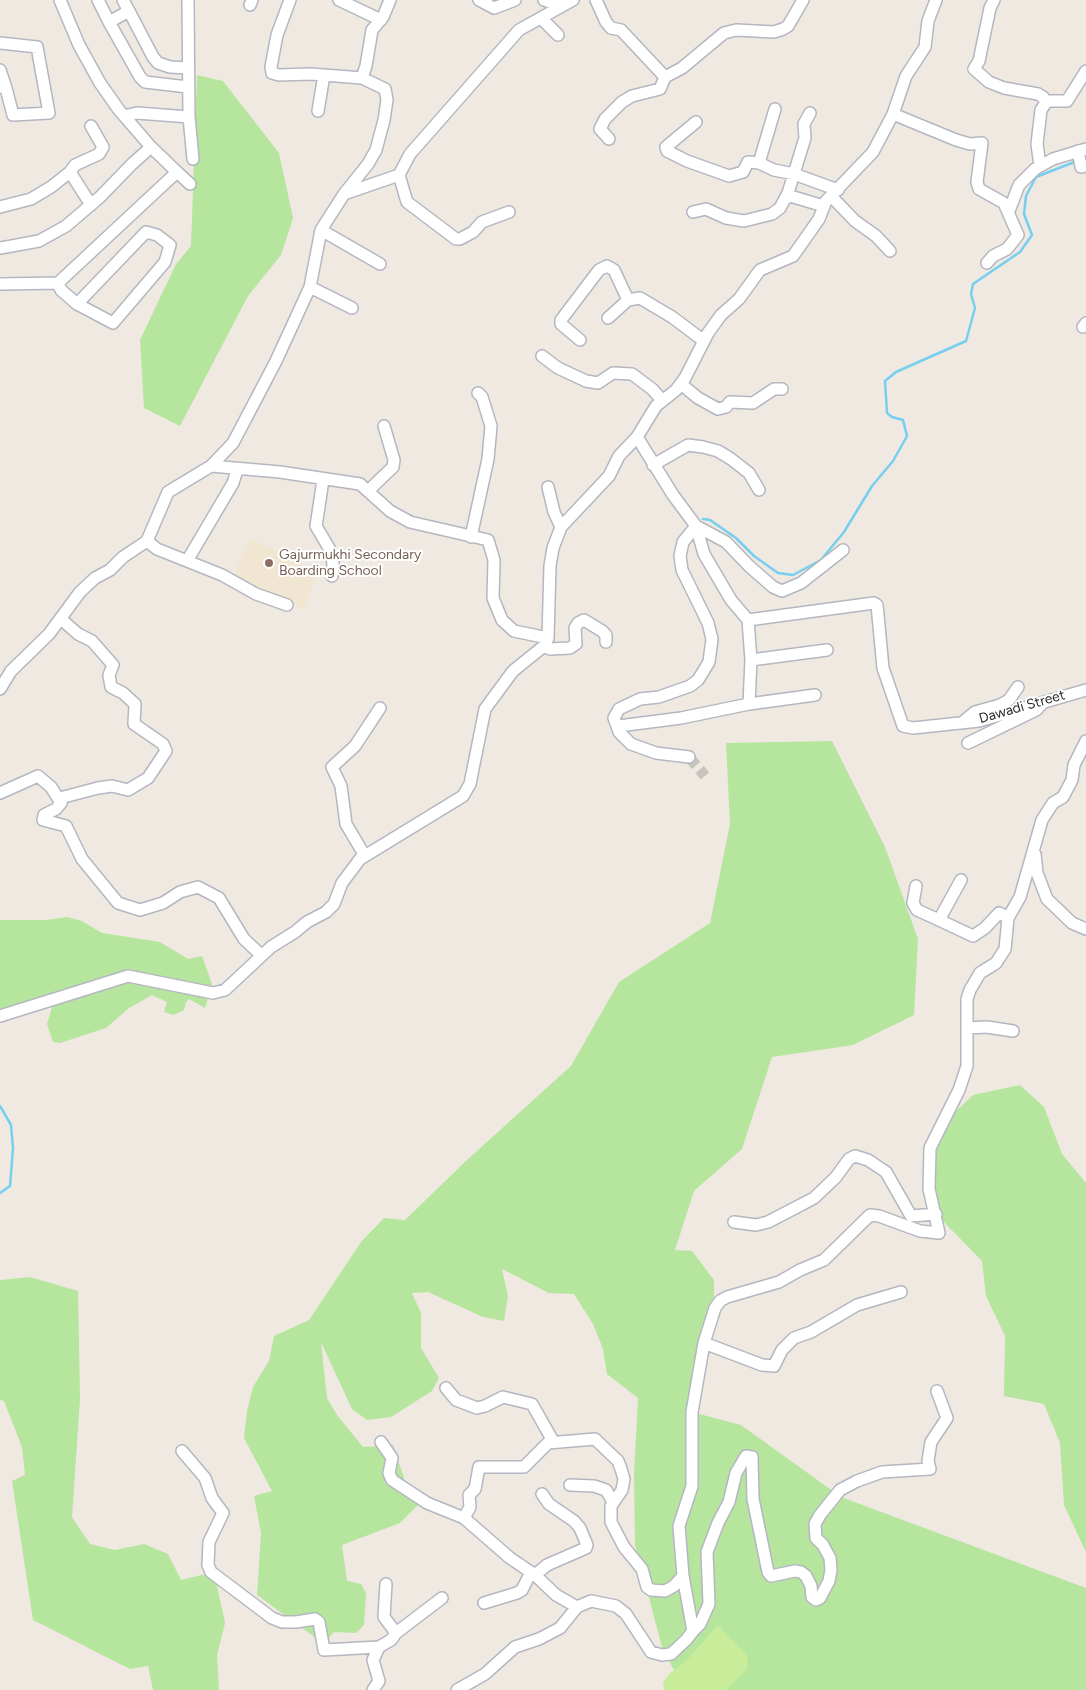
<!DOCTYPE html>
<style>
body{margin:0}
canvas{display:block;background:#efe9e1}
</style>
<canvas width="1086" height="1690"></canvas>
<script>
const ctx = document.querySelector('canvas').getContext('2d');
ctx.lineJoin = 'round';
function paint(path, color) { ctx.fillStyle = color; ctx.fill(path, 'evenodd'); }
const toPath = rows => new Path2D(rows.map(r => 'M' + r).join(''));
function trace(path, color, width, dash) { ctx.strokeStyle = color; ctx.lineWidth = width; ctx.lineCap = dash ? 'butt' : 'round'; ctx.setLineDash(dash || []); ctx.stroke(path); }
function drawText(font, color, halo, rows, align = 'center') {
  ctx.font = font + ' Figtree,sans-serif'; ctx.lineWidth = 4; ctx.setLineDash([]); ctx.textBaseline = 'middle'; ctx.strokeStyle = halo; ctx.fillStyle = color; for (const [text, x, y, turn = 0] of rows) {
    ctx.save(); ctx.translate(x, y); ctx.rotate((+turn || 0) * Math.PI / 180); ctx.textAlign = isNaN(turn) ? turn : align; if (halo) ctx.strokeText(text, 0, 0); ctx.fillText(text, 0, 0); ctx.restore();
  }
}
paint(toPath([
 [249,539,281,552,317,574,304,609,233,578]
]), '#f0e6d1');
paint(toPath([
 [197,75,223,81,279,153,293,218,281,255,248,296,180,426,144,408,140,340,176,264,191,246],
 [832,741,885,847,918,939,914,1015,853,1045,772,1057,742,1149,694,1191,675,1250,692,1251,714,1280,714,1305,692,1412,741,1425,841,1497,1086,1588,1086,1690,684,1690,662,1647,635,1545,634,1474,638,1398,607,1374,603,1349,593,1324,574,1294,549,1293,502,1269,508,1296,504,1321,483,1317,428,1292,412,1293,421,1313,421,1348,439,1378,432,1391,391,1417,367,1420,352,1409,321,1342,327,1398,337,1415,363,1447,393,1445,405,1481,425,1498,400,1523,342,1545,347,1581,361,1584,366,1593,364,1625,356,1633,334,1632,324,1644,257,1595,261,1533,254,1496,272,1491,244,1438,247,1411,253,1387,269,1361,274,1336,309,1320,361,1242,384,1218,405,1220,468,1159,571,1066,619,982,710,923,730,824,726,743],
 [67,917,82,921,102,933,160,942,188,959,202,956,212,984,205,1008,189,999,186,1002,184,1010,173,1015,164,1012,167,1002,152,995,129,1008,106,1028,60,1043,53,1042,47,1024,53,1004,0,1012,0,920,46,920],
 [1020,1085,1044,1107,1062,1154,1086,1183,1086,1552,1064,1505,1060,1443,1044,1404,1004,1396,1005,1336,986,1296,982,1261,942,1220,932,1193,936,1138,952,1115,973,1095],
 [30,1277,78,1291,80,1399,72,1517,90,1544,115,1550,144,1544,168,1554,181,1580,214,1572,225,1623,217,1655,219,1690,153,1690,148,1666,130,1669,33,1620,12,1481,25,1475,22,1447,4,1401,0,1400,0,1280]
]), '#b6e59e');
paint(toPath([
 [717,1626,720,1627,747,1655,748,1664,746,1670,727,1690,664,1690,663,1682,669,1674,687,1660]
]), '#c9ec9a');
trace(toPath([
 [703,519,710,520,736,538,754,556,778,573,793,575,821,560,844,532,872,486,893,461,907,436,903,420,892,417,887,413,885,381,896,372,966,341,975,308,971,294,973,284,1020,252,1032,235,1024,214,1026,196,1036,177,1077,161],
 [0,1106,11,1125,13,1148,10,1186,0,1193]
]), '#75cff0', 2.5);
trace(toPath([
 [689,757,705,776]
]), '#c8c4bd', 11, [11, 5.5]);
const minor = toPath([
 [98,0,109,22],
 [123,0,129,11,109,22,140,77,145,82,188,87],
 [188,0,189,117,193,159],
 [290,0,277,35,271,67,272,73,279,75,311,74,362,78],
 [339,0,381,20],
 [390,0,383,17,372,30,366,66,362,78,385,89,387,100,384,120,376,150,368,164,344,194,399,175,410,154,519,30,573,0],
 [479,0,494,8,515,0],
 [544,0,562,6],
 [596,0,606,22,611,28,621,30,665,77,682,68,724,33,736,30,774,32,783,29,788,26,803,0],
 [994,0,990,8,979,61,974,69,989,82,1004,88,1038,94,1043,97,1046,103],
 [250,5,252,0],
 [129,11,153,57,158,63,170,67,188,68],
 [541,18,558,35],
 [0,43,37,47,49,113,13,115,6,88,0,87],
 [0,70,6,88],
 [318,111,324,75],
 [893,114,956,140,970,144,982,143,977,182,979,189,1004,203,1018,235,1007,249,993,256,987,263],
 [124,116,137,113,189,117],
 [696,122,666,147,667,151,687,161,729,176,743,172,748,162,759,163,774,170,794,174,838,190],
 [609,139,600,129,605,119,622,102,632,96,660,89,665,77],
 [151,147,177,172],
 [1078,151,1081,167,1086,166],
 [759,163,775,109],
 [1040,166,1037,144,1041,110,1047,101,1067,101,1086,71],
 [70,172,75,165,99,154,103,147,91,126],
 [399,175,407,202,456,239,460,239,473,232,482,222,509,212],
 [831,196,855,221,876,236,890,251],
 [785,199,790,196,824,206],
 [0,207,31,199,51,187,70,172,91,205],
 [1009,211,1019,185,1035,169,1053,159,1086,149],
 [693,212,706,209,726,218,744,221,772,214,780,208,788,193,805,138,804,124,810,113],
 [321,230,380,264],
 [0,248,39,241,66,226,100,197,132,164,151,147,119,110,100,83,79,45,60,0],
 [58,283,61,290,77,304,146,232,157,235,170,245,165,262,113,323,77,304],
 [0,284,58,283,177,172,190,184],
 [310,287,352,308],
 [608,318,628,300,640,298,672,317,704,341],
 [1083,327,1086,323],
 [580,340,561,324,561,320,599,270,607,266,614,270,628,300],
 [542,356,558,368,586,381,598,383,613,373,632,374,652,389,662,400],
 [681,384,698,398,718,409,726,407,730,402,753,403,774,389,782,389],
 [637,437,673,495,696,526,704,554,731,600,748,620,874,603,877,605,883,668,903,726,913,728,979,721,1086,690],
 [653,465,688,445,703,447,718,451,731,459,749,473,759,490],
 [211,466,280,472,360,484,390,511,410,522,488,540,494,560,493,598,502,620,514,631,548,638],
 [323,480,316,526,329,548,333,563,332,576],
 [548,487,554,512,561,527],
 [368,491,393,467,394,460,384,426],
 [471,537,488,459,491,426,482,397,478,393],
 [147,541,157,549,222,575,256,594,287,605],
 [187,561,233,483,237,470],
 [544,646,550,649,570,648,576,644,575,628,578,623,584,620,602,631,606,635,606,642],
 [751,660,827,650],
 [0,689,11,671,49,634,80,592,95,578,110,570,123,557,147,541,168,492,211,466,233,443,276,361,310,287,321,230,344,194],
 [749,704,815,695],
 [963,722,975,712,1000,705,1009,700,1018,687],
 [619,726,681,718,749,704,751,660,748,620],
 [968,743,1036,710,1041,705],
 [689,757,656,753,631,744,619,732,614,718,619,709,640,699,659,697,690,686,698,680,709,662,712,639,708,623,682,570,680,556,683,542,696,526,726,542,749,566,773,587,782,591,801,583,843,550],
 [0,793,38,776,51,787,61,803,56,809,44,815,43,820,66,826,82,859,118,903,140,910,163,903,180,892,198,887,219,898,244,939,261,955],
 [60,798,98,788,112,786,128,790,148,778,166,751,163,744,134,724,135,704,123,693,111,687,109,675,113,665,92,641,78,634,61,619],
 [1035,854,1037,873,1047,899,1072,923,1086,929],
 [365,856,346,824,341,786,332,767,355,746,380,708],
 [961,880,939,920,973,936,985,928,999,913,1003,915],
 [916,886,913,903,917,910,939,920],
 [0,1016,128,976,213,993,225,990,271,947,295,932,307,922,326,912,334,904,342,883,360,859,463,796,470,784,485,709,513,671,544,646,548,638,550,566,553,548,561,527,609,476,619,456,637,437,656,406,676,390,685,378,708,333,721,315,739,299,760,270,793,256,819,219,826,201,873,152,893,114,906,76,925,47,928,21,936,0],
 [967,1028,987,1027,1013,1031],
 [734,1222,756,1225,768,1222,795,1208,814,1198,836,1177,849,1159,855,1156,868,1160,886,1172,911,1216,936,1214],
 [704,1343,762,1365,774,1366,782,1350,794,1338,811,1332,857,1305,901,1292],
 [446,1388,456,1400,477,1408,485,1406,503,1397,532,1404,553,1441],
 [381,1442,392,1458,389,1473,392,1480,427,1503,464,1518],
 [182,1451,205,1478,212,1498,223,1513,209,1542,208,1565,211,1572,272,1618,282,1622,296,1622,315,1619,319,1622,324,1650,379,1647],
 [570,1485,594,1486,606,1490,613,1502],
 [535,1575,547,1565,586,1548,587,1545,580,1528,574,1521,549,1504,542,1494],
 [386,1584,384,1617,396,1633],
 [484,1603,517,1593,522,1590,531,1572],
 [577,1607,556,1595,535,1575,510,1558,464,1518,470,1507,469,1495,475,1489,479,1467,524,1467,548,1443,595,1439,618,1461,621,1469,624,1479,622,1490,611,1506,611,1522,624,1547,642,1569,647,1587,651,1590,665,1591,674,1586,683,1576],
 [693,1631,700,1624,709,1604,707,1552,718,1523,729,1502,736,1473,746,1456,752,1457,753,1499,768,1572,771,1576,795,1571,801,1572,806,1576,811,1586,812,1597,816,1600,820,1598,829,1581,831,1570,830,1558,823,1545,816,1538,815,1524,820,1515,840,1490,857,1481,882,1472,930,1469,928,1461,931,1442,947,1418,937,1391],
 [373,1690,379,1681,373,1660,379,1647,391,1640,396,1633,442,1598],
 [457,1690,485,1674,515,1647,539,1639,560,1628,577,1607,591,1601,616,1606,626,1614,651,1652,662,1655,671,1654,686,1640,693,1631,683,1576,679,1526,692,1486,692,1412,704,1343,715,1308,720,1301,727,1297,779,1282,800,1270,824,1260,870,1215,879,1216,920,1231,939,1233,929,1189,930,1148,959,1090,967,1066,967,999,970,990,980,973,996,963,1005,949,1008,918,1020,897,1042,820,1053,803,1063,797,1072,780,1074,765,1086,741]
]);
trace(minor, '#b4b7c1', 14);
trace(minor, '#fff', 11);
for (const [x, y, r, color] of [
 [269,563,5,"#8d6e63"]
]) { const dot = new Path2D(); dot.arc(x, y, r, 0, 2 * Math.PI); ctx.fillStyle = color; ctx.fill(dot); trace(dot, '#fff', 2); }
drawText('14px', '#785e54', '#fff', [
 ["Gajurmukhi Secondary",279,555],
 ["Boarding School",279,571]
], 'left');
drawText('14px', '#2e2e2e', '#fff', [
 ["Dawadi Street",1022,707,-16]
]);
</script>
